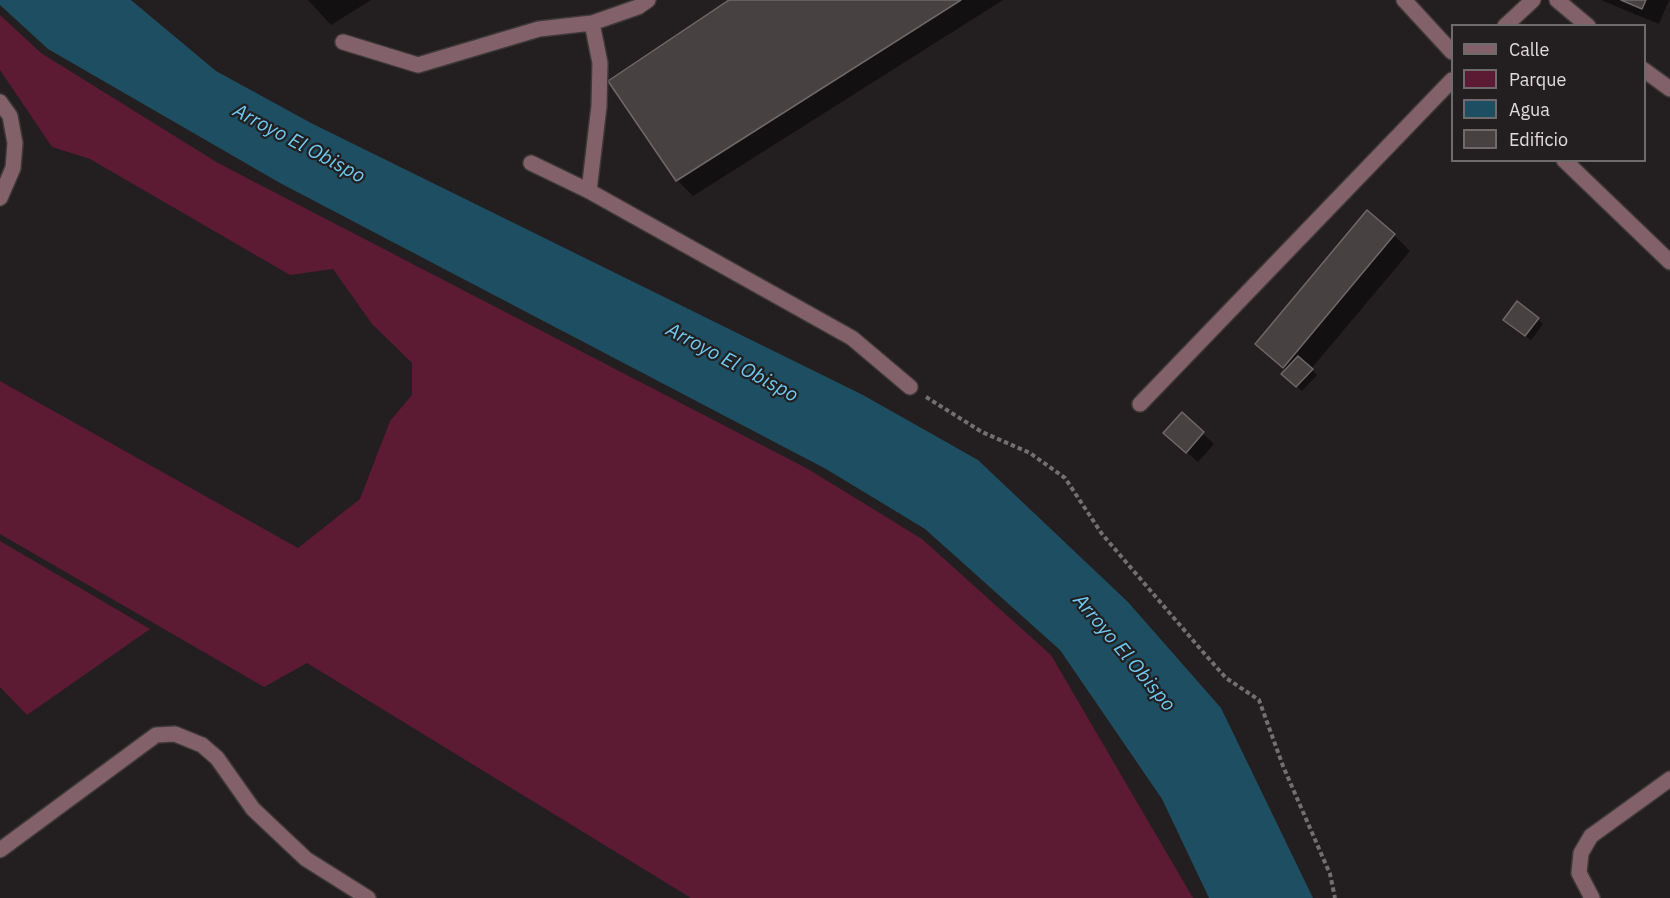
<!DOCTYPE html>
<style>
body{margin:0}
#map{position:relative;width:1670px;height:898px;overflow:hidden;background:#231e1f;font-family:"IBM Plex Sans",sans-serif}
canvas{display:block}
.legend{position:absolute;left:1451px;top:24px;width:195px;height:138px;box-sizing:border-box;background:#231e1f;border:2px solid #6f6a6b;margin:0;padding:8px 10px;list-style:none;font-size:18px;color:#e0dbdc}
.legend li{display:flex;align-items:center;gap:12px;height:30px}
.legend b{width:30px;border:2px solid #6f6a6b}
</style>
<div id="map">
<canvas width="1670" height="898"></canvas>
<ul class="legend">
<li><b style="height:8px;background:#83616a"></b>Calle</li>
<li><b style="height:16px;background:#5c1b33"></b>Parque</li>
<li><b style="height:16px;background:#1e4e61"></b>Agua</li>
<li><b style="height:16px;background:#474142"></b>Edificio</li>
</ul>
</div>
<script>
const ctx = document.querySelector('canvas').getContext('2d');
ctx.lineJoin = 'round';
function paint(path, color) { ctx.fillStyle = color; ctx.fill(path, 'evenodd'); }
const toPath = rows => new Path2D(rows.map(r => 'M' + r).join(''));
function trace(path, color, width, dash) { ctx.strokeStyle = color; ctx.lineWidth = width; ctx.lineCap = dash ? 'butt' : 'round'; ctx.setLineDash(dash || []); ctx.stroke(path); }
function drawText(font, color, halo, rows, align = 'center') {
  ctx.font = font + ' "IBM Plex Sans",sans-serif'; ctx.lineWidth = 4.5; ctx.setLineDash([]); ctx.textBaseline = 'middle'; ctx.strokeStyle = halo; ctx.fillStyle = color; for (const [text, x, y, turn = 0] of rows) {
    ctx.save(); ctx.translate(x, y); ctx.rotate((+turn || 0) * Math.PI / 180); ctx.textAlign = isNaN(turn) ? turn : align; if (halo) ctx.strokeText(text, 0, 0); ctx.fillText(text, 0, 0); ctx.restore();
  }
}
paint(toPath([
 [0,15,41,53,218,163,808,469,922,539,1051,655,1193,898,691,898,307,663,264,687,0,534,0,381,298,548,360,499,390,421,412,395,412,363,372,324,333,269,290,275,90,159,52,147,0,70],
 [0,541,150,629,27,715,0,687]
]), '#5c1b33');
paint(toPath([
 [0,0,131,0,216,71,311,123,863,395,978,460,1128,602,1221,708,1313,898,1209,898,1162,799,1060,650,925,529,826,469,280,183,48,49,0,5]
]), '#1e4e61');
paint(toPath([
 [308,0,371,0,331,25],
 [732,0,1003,0,693,196,677,180],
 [1601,0,1669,0,1659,24],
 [1394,235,1410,251,1311,369,1317,375,1302,391,1283,374,1286,371,1257,344],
 [1538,319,1543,324,1531,340,1510,325],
 [1182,414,1214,444,1198,462,1176,443]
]), '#0007');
const building = toPath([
 [729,0,961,0,676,181,608,81,729,0],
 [1621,0,1646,0,1642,9,1621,0],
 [1367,210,1395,234,1283,368,1255,344,1367,210],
 [1517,301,1539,318,1525,336,1503,320,1517,301],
 [1298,356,1313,369,1296,387,1281,374,1298,356],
 [1182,412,1204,432,1186,453,1163,433,1182,412]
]);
paint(building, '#474142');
trace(building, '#6f686a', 1.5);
const minor = toPath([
 [1404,0,1452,52],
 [1557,0,1588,26],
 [1505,26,1533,0],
 [343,42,418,65,539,29,592,23,638,7,648,0],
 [1644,70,1670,89],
 [0,102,10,116,15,143,13,168,0,198],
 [1564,160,1670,262],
 [531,163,589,191,852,338,910,387],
 [589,191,599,106,600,63,592,23],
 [1140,404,1452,80],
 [0,850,156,735,175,734,202,745,217,758,253,809,306,859,368,898],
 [1592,898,1579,873,1581,853,1591,836,1670,779]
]);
trace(minor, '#3d3839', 18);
trace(toPath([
 [926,397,982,432,1030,453,1065,478,1102,534,1203,652,1226,678,1259,700,1283,766,1330,874,1335,898]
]), '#736e6f', 4, [4.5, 3]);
trace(minor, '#83616a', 15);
drawText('italic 20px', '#6dcbf3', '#231e1f', [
 ["Arroyo El Obispo",299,144,28],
 ["Arroyo El Obispo",732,363,28],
 ["Arroyo El Obispo",1124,653,50]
]);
</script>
